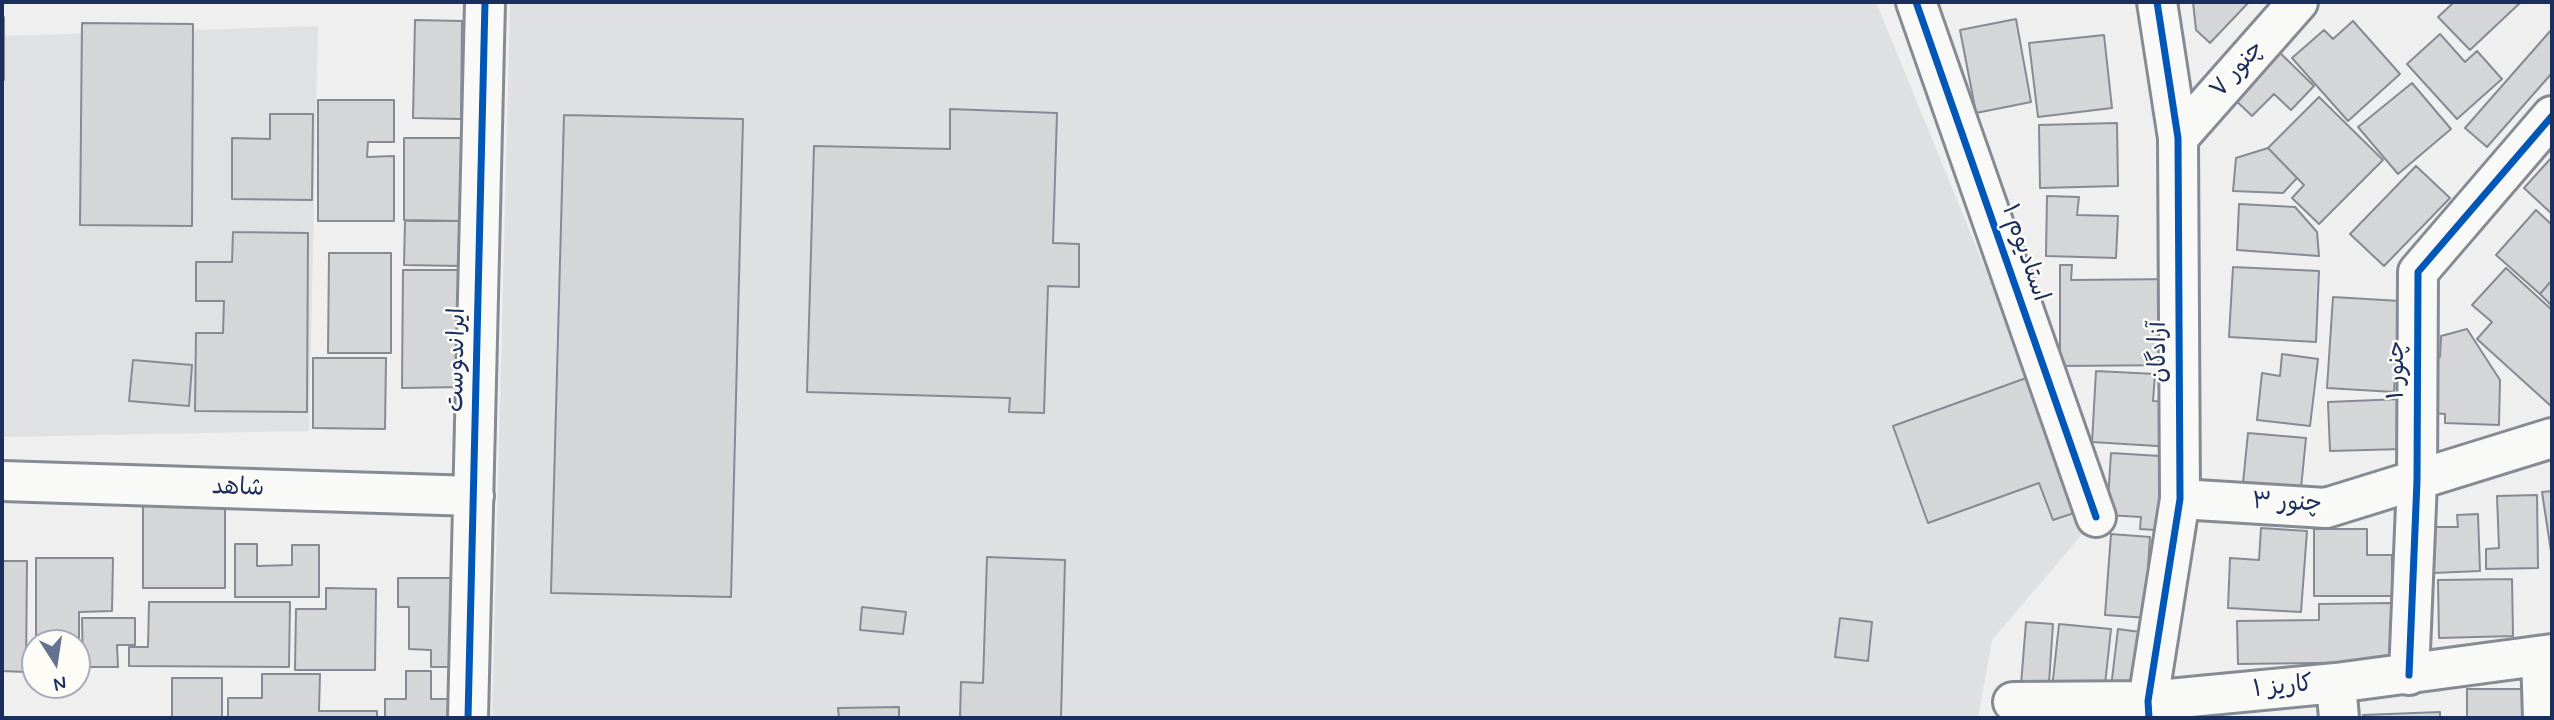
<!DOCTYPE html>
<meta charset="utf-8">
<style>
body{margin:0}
#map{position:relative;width:2554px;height:720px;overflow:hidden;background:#efefef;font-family:Mynerve,sans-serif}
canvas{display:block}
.frame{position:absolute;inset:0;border:4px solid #1b2f5e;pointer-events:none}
.north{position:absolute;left:21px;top:629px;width:70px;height:70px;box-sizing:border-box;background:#fdfcf7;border:2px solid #a3aaba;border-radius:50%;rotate:168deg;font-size:19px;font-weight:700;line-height:28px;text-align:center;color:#1b2f5e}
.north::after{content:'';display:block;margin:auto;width:24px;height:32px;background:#657291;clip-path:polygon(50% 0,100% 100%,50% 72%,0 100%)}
</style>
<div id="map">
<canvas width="2554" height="720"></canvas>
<div class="frame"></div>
<div class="north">N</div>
</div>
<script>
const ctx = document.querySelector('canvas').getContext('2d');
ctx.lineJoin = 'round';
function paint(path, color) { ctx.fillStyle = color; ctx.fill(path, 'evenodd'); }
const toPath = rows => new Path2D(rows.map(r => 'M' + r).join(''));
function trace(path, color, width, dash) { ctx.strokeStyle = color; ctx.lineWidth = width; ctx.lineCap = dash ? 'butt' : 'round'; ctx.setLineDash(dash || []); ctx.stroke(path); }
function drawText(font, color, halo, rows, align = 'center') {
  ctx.font = font + ' Mynerve,"Playpen Sans Arabic",sans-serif'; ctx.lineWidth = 5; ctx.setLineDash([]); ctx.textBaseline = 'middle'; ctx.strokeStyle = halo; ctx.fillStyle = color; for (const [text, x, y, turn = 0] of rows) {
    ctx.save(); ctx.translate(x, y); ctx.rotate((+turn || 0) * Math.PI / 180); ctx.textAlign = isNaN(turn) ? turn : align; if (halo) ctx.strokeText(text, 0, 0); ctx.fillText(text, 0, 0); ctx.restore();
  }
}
paint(toPath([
 [318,26,309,431,2,437,2,36]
]), '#dfe1e2');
paint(toPath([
 [510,2,1876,2,2090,525,1992,640,1978,718,492,718]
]), '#dee0e2');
const building = toPath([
 [2193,2,2249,2,2210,43,2196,30,2193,2],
 [2454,2,2521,2,2470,50,2438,17,2454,2],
 [2,17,4,17,4,80,2,80,2,17],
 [2016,19,2031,102,1976,113,1960,30,2016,19],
 [415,20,462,21,461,119,413,118,415,20],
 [2353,21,2400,74,2348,121,2292,58,2324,30,2333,39,2353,21],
 [82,23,193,24,192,226,80,225,82,23],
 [2552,29,2552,73,2487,147,2465,128,2552,29],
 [2440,34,2465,62,2477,51,2502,79,2457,119,2407,64,2440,34],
 [2104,35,2112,108,2038,117,2029,43,2104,35],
 [2274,47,2314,86,2291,110,2274,94,2252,116,2229,94,2274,47],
 [2412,83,2451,129,2398,174,2358,127,2412,83],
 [2319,97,2383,160,2319,224,2292,198,2304,185,2268,148,2319,97],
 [318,100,394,100,394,142,368,142,367,157,394,156,394,221,318,221,318,100],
 [950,109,1057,113,1053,243,1079,244,1079,287,1048,286,1044,413,1009,412,1010,398,807,392,814,146,950,149,950,109],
 [270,114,313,114,312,200,232,199,232,138,270,139,270,114],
 [564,115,743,119,731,597,551,593,564,115],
 [2117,123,2118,186,2040,188,2039,125,2117,123],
 [404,138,462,138,462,221,404,220,404,138],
 [2268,148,2297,178,2283,193,2233,191,2236,158,2268,148],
 [2552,157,2552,214,2524,188,2552,157],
 [2416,166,2450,198,2384,266,2350,234,2416,166],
 [2047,196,2079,197,2077,215,2118,216,2116,258,2046,256,2047,196],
 [2239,204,2295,207,2317,232,2319,256,2237,250,2239,204],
 [2536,210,2552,225,2552,280,2540,294,2496,255,2536,210],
 [405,221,462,221,461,266,404,265,405,221],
 [233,232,308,233,307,412,195,411,196,333,223,333,224,301,196,301,196,262,232,262,233,232],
 [329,253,391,253,391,353,328,353,329,253],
 [2060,265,2072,265,2071,280,2179,279,2179,365,2060,366,2060,265],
 [2233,267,2319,271,2316,342,2229,337,2233,267],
 [2506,268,2552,310,2552,407,2477,339,2492,322,2472,305,2506,268],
 [403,270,463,270,462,387,402,388,403,270],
 [2552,280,2552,306,2540,294,2552,280],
 [2333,297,2400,301,2394,392,2327,388,2333,297],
 [2467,329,2500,380,2499,425,2445,423,2445,414,2431,413,2432,357,2440,357,2441,336,2467,329],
 [2282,354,2318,359,2310,426,2257,420,2262,373,2280,376,2282,354],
 [313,358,386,358,385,429,313,428,313,358],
 [133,360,192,365,189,406,129,401,133,360],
 [2096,371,2155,374,2153,401,2191,402,2189,448,2092,442,2096,371],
 [2029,377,2077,512,2053,520,2039,483,1928,523,1893,426,2029,377],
 [2401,399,2403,449,2330,451,2328,402,2401,399],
 [2248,433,2306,438,2301,488,2243,483,2248,433],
 [2111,453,2193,458,2188,532,2140,529,2141,517,2107,515,2111,453],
 [2552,491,2552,558,2542,492,2552,491],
 [143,495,225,495,225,588,143,588,143,495],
 [2537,495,2538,568,2486,569,2486,549,2499,548,2497,496,2537,495],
 [2478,514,2480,571,2433,573,2431,527,2458,527,2457,515,2478,514],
 [2261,528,2307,531,2301,612,2228,608,2230,558,2259,560,2261,528],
 [2314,529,2367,529,2367,555,2392,555,2392,596,2314,596,2314,529],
 [2111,534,2150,537,2148,567,2167,568,2163,619,2105,615,2111,534],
 [235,544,257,544,257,566,292,565,292,545,319,545,319,597,235,597,235,544],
 [987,557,1065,560,1061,718,960,718,961,682,983,683,987,557],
 [36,558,113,558,112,611,79,612,79,667,77,643,36,643,36,558],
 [2,561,27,561,26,672,2,671,2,561],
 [398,578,460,578,460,667,431,667,431,650,409,649,409,607,398,607,398,578],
 [2512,579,2513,636,2439,638,2438,580,2512,579],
 [326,588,376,589,375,670,295,670,296,609,326,609,326,588],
 [149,602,290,602,289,667,129,666,129,647,148,647,149,602],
 [2392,603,2392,662,2238,664,2237,621,2319,620,2319,604,2392,603],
 [862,607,906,612,903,634,860,630,862,607],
 [82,618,135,618,135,645,117,645,118,667,83,667,82,618],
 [1840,618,1872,622,1868,661,1835,657,1840,618],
 [2026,622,2053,624,2048,698,2020,697,2026,622],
 [2059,624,2111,629,2103,703,2051,698,2059,624],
 [2118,629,2162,635,2153,709,2109,704,2118,629],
 [406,671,431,671,431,699,460,699,460,718,385,718,385,699,406,699,406,671],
 [262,674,320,674,319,711,377,711,377,718,228,718,228,698,262,698,262,674],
 [172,678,222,678,222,718,172,718,172,678],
 [2467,689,2533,689,2534,718,2467,718,2467,689],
 [899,707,899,718,839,718,838,708,899,707],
 [2440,712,2440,718,2363,718,2363,715,2440,712]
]);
paint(building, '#d5d6d8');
trace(building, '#868a93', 2);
const street = toPath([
 [1916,2,2096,517],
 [2178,138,2298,2],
 [2,481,474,496],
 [2180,499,2326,508,2552,438],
 [2541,656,2543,718],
 [2409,675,2417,481,2418,272,2552,116],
 [2336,683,2339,718],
 [2013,702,2148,701,2336,683,2552,654],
 [468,718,485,2]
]);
const secondary = toPath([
 [2148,701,2180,499,2178,138,2157,2]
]);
trace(street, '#868a93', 44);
trace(secondary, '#868a93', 44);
trace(street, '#f9f9f8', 38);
trace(secondary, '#f9f9f8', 38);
trace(toPath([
 [1916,2,2096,517],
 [2409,675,2417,481,2418,272,2552,116],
 [468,718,485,2],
 [2149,718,2148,701,2180,499,2178,138,2157,2]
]), '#0057b8', 7);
drawText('24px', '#1b2f5e', '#fdfcf7', [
 ["چنور ۷",2238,70,-49],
 ["استادیوم ۱",2024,253,71],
 ["آزادگان",2160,352,-90],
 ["ایراندوست",458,360,-89],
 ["چنور ۱",2398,370,-90],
 ["شاهد",238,489,2],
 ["چنور ۳",2287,504,2],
 ["کاریز ۱",2283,688,-6]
]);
</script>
